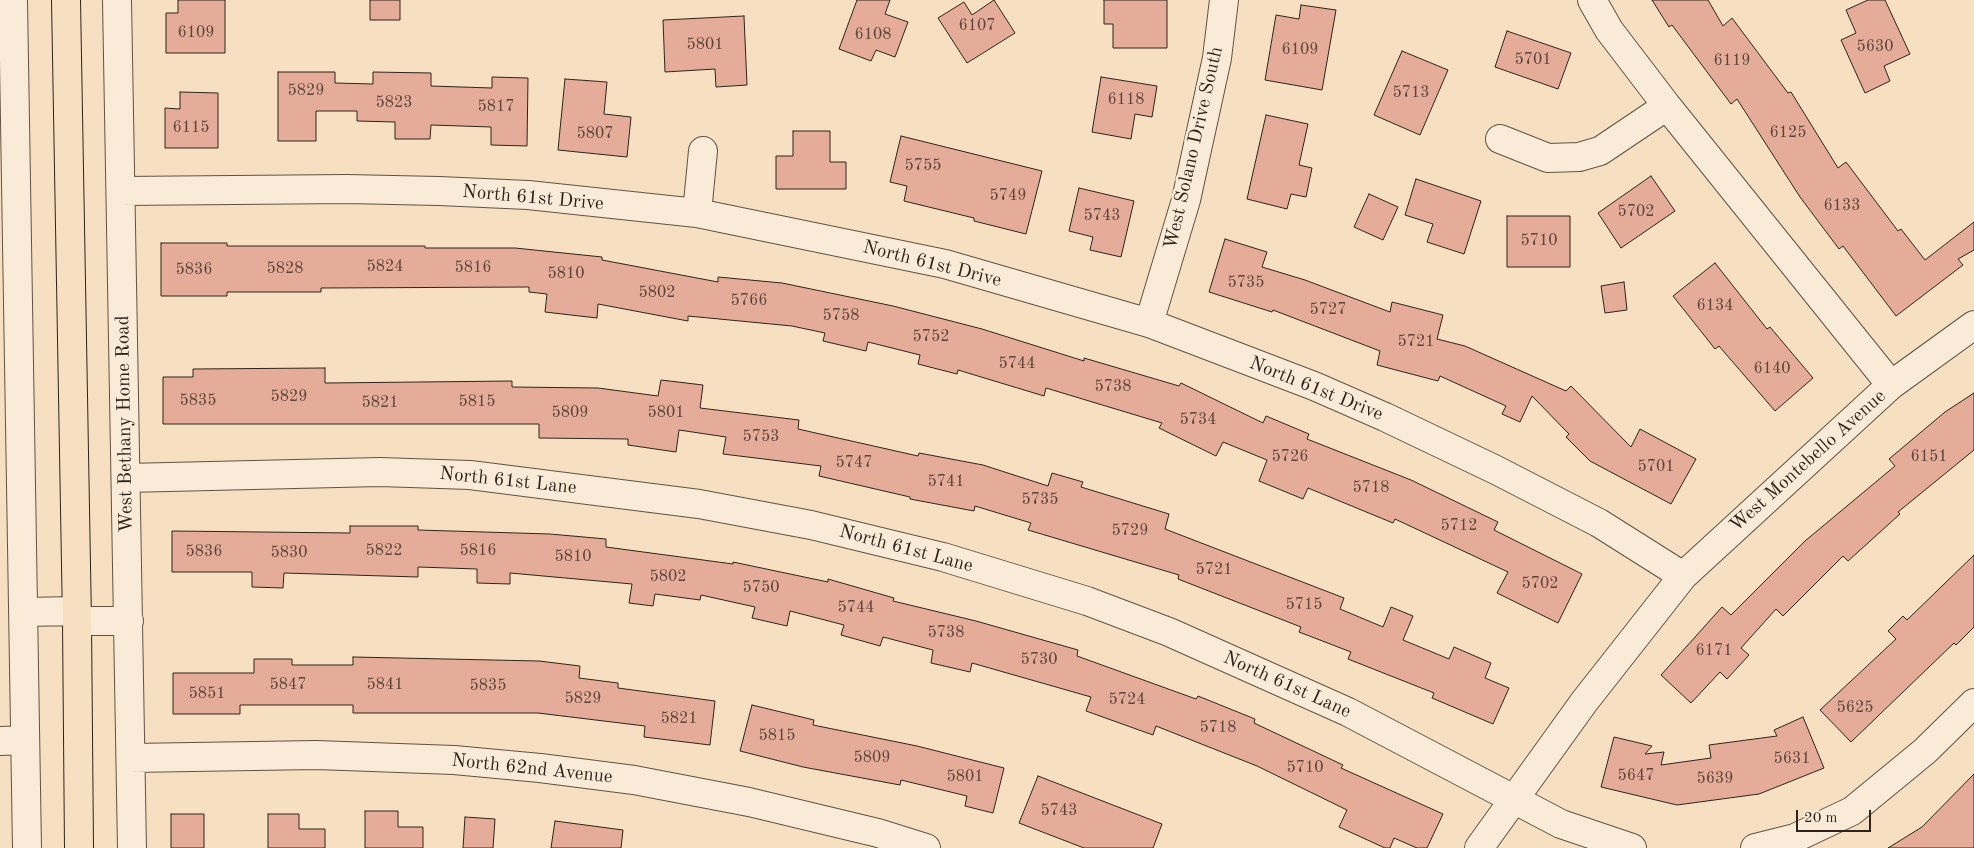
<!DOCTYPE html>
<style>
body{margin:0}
#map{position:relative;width:1974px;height:848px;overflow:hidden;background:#f6e0c1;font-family:"Old Standard TT",serif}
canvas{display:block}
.scale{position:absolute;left:1796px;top:810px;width:75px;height:22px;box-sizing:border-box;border:2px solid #2f241b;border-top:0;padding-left:6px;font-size:15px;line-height:18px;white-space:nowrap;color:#2f241b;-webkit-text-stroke:4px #f9ebd7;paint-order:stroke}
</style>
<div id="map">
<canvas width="1974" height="848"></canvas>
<div class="scale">20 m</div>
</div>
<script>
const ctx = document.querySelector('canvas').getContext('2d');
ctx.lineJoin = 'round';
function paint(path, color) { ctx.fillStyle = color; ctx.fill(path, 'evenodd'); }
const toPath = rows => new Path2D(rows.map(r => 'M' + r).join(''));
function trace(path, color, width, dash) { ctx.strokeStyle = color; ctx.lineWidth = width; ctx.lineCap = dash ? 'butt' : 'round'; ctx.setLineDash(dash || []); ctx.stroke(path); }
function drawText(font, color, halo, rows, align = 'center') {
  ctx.font = font + ' "Old Standard TT",serif'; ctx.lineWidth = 5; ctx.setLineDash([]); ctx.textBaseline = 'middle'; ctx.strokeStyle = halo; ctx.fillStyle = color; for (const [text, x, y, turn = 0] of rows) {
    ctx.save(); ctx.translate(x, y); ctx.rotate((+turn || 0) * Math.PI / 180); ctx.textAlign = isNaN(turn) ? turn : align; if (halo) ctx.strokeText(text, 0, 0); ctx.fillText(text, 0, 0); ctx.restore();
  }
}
const building = toPath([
 [178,0,225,0,225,53,166,53,166,13,178,13,178,0],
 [370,0,400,0,400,20,370,20,370,0],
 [857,0,890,0,885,14,908,22,895,57,876,50,871,61,839,49,857,0],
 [994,0,1015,33,967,63,938,18,964,2,972,15,994,0],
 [1104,0,1167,0,1167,48,1113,48,1113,24,1104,24,1104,0],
 [1652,0,1708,0,1723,26,1732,18,1788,93,1791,92,1838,168,1846,162,1898,231,1901,229,1925,260,1974,222,1974,250,1958,259,1963,265,1896,316,1843,246,1839,249,1800,197,1737,99,1731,104,1672,25,1669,27,1652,0],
 [1868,0,1885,0,1910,54,1884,66,1890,81,1865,93,1841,40,1856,33,1846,10,1868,0],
 [1301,5,1336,10,1322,90,1265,80,1276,15,1299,19,1301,5],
 [744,16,747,85,716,87,715,69,665,72,663,20,744,16],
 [1507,31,1571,53,1558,89,1495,67,1507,31],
 [1402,51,1448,70,1420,135,1374,115,1402,51],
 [278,72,335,72,335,83,373,84,373,72,431,73,431,86,492,88,492,77,528,78,527,146,491,145,491,127,431,125,430,139,395,139,395,122,357,121,357,111,316,111,316,141,278,141,278,72],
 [1101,77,1157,86,1152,117,1135,114,1131,139,1092,132,1101,77],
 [565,79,607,82,604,114,631,117,627,157,558,150,565,79],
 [180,92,218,93,218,148,165,148,165,108,180,109,180,92],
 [1266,115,1308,124,1299,165,1312,168,1306,197,1291,194,1287,209,1247,199,1266,115],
 [793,131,830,131,830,162,846,162,846,189,776,189,776,156,793,156,793,131],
 [901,136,1042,171,1026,234,974,221,974,218,904,201,907,186,890,182,901,136],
 [1651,176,1675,211,1621,248,1598,213,1651,176],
 [1416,179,1481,201,1464,254,1427,242,1433,224,1405,215,1416,179],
 [1079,188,1134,201,1121,257,1090,250,1093,237,1069,231,1079,188],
 [1369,194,1398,207,1383,240,1354,227,1369,194],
 [1507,216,1570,216,1570,267,1507,267,1507,216],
 [1225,239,1267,252,1262,267,1305,280,1390,312,1392,302,1443,315,1437,339,1465,346,1566,391,1571,386,1631,447,1640,429,1696,459,1671,504,1590,461,1566,437,1569,434,1532,396,1520,422,1502,414,1506,406,1440,376,1438,381,1377,365,1380,351,1273,310,1272,312,1209,292,1225,239],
 [161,243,227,243,227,246,425,246,425,248,515,248,602,257,602,260,718,282,718,277,782,283,893,306,982,329,1084,361,1084,358,1179,386,1181,383,1263,423,1266,416,1309,434,1307,439,1411,480,1498,522,1494,530,1582,574,1558,623,1497,593,1508,572,1395,519,1393,523,1308,488,1303,499,1259,481,1267,460,1223,442,1216,456,1159,428,1162,423,1046,388,1044,396,958,370,957,374,918,364,920,355,868,342,866,351,823,341,825,333,792,326,688,316,688,321,598,304,597,318,545,312,547,294,529,292,529,287,321,288,321,292,227,292,227,296,161,296,161,243],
 [1715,263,1767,329,1770,327,1813,378,1775,411,1719,346,1715,349,1673,296,1715,263],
 [1624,282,1627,310,1605,313,1601,286,1624,282],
 [325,368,325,383,512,381,512,387,598,388,658,396,661,380,703,385,700,408,799,420,798,429,918,456,919,453,983,465,1048,486,1052,473,1083,482,1081,487,1169,514,1165,529,1344,598,1340,609,1383,627,1391,607,1413,616,1403,640,1449,659,1454,647,1491,663,1485,678,1509,688,1493,724,1432,698,1434,693,1348,659,1351,652,1299,632,1301,627,1178,579,1179,575,1028,530,1031,523,975,506,974,511,910,499,910,497,819,476,821,466,723,454,726,437,679,430,676,452,628,445,628,439,539,438,539,424,163,424,163,377,193,377,193,369,325,368],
 [1974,393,1974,450,1898,512,1900,514,1848,561,1843,556,1783,616,1776,609,1741,648,1749,655,1727,679,1720,672,1691,703,1661,675,1722,607,1731,615,1805,541,1895,466,1889,459,1945,412,1974,393],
 [350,526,418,526,418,530,550,534,606,539,606,547,733,564,733,562,828,582,828,579,894,598,893,601,976,621,1078,650,1077,656,1196,699,1198,696,1255,719,1254,723,1343,765,1341,768,1443,814,1427,848,1417,848,1394,838,1390,848,1385,848,1339,827,1347,810,1257,766,1156,726,1153,735,1086,711,1091,697,972,663,970,672,931,663,933,650,883,637,880,646,841,635,844,625,790,611,787,626,752,618,755,607,701,595,700,600,655,594,653,606,629,603,632,584,510,573,510,584,477,583,477,569,418,567,418,577,284,573,283,588,252,587,252,572,172,572,172,531,350,533,350,526],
 [1974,555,1974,627,1956,645,1954,643,1851,742,1820,710,1896,639,1888,631,1903,616,1907,620,1974,555],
 [353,657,539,661,580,666,579,678,618,683,618,688,715,701,710,745,644,737,645,726,538,713,353,713,353,705,240,705,240,714,173,714,173,673,254,673,254,659,292,659,292,665,353,665,353,657],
 [752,705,814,720,813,725,917,746,1004,768,993,813,965,806,967,796,901,780,900,785,803,767,740,751,752,705],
 [1803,717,1824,768,1759,794,1677,805,1601,787,1614,737,1652,746,1645,754,1664,752,1661,765,1711,758,1709,745,1777,736,1774,730,1803,717],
 [1974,774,1974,848,1888,848,1922,827,1974,774],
 [1038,776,1162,824,1153,848,1084,848,1019,823,1038,776],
 [365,811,398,811,398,827,423,827,423,848,365,848,365,811],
 [171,814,204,814,204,848,171,848,171,814],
 [268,814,299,814,299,829,325,829,325,848,268,848,268,814],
 [465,817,495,819,493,848,463,848,465,817],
 [555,821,623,830,621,848,551,848,555,821]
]);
paint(building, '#e5ac99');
trace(building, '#2f241b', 1);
const minor = toPath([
 [13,0,27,848],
 [117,0,132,848],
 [1592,0,1609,30,1667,106,1891,385],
 [1500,139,1548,158,1579,157,1600,151,1667,106],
 [121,191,347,189,439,191,528,195,697,213,945,264,1149,323,1314,386,1385,417,1496,470,1599,523,1683,576],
 [697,213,703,151],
 [1149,323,1186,200,1217,58,1224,0],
 [126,478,380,472,470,475,699,504,811,525,943,557,1087,601,1169,632,1348,712,1561,824,1632,848],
 [23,612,77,611],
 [77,621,129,621],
 [0,741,25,740],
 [131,758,316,755,454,760,540,768,634,780,749,802,878,833,926,848],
 [1479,848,1584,702,1683,576,1891,385,1974,325],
 [1755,848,1795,838,1852,811,1925,751,1974,703]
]);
const major = toPath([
 [66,0,77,621,79,848]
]);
trace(minor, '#615344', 30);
trace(major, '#2f241b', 30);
trace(minor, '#f9ebd7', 28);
trace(major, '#f6e0c1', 28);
drawText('16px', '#5c463a', null, [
 ["6107",977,26],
 ["6109",196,33],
 ["6108",873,35],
 ["5801",705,45],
 ["5630",1875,47],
 ["6109",1300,50],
 ["5701",1533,60],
 ["6119",1732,61],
 ["5829",306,91],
 ["5713",1411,93],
 ["6118",1126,100],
 ["5823",394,103],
 ["5817",496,107],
 ["6115",191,128],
 ["6125",1788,133],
 ["5807",595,134],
 ["5755",923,166],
 ["5749",1008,196],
 ["6133",1842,206],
 ["5702",1636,212],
 ["5743",1102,216],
 ["5710",1539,241],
 ["5824",385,267],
 ["5816",473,268],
 ["5828",285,269],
 ["5836",194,270],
 ["5810",566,274],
 ["5735",1246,283],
 ["5802",657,293],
 ["5766",749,301],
 ["6134",1715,306],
 ["5727",1328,310],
 ["5758",841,316],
 ["5752",931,337],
 ["5721",1416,342],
 ["5744",1017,364],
 ["6140",1772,369],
 ["5738",1113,387],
 ["5829",289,397],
 ["5835",198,401],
 ["5815",477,402],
 ["5821",380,403],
 ["5809",570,413],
 ["5801",666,413],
 ["5734",1198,420],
 ["5753",761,437],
 ["5726",1290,457],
 ["6151",1929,457],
 ["5747",854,463],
 ["5701",1656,467],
 ["5741",946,482],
 ["5718",1371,488],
 ["5735",1040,500],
 ["5712",1459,526],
 ["5729",1130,531],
 ["5822",384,551],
 ["5816",478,551],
 ["5836",204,552],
 ["5830",289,553],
 ["5810",573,557],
 ["5721",1214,570],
 ["5802",668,577],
 ["5702",1540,584],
 ["5750",761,588],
 ["5715",1304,605],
 ["5744",856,608],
 ["5738",946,633],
 ["6171",1714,651],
 ["5730",1039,660],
 ["5847",288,685],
 ["5841",385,685],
 ["5835",488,686],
 ["5851",207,694],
 ["5829",583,699],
 ["5724",1127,700],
 ["5625",1855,708],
 ["5821",679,719],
 ["5718",1218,728],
 ["5815",777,736],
 ["5809",872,758],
 ["5631",1792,759],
 ["5710",1305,768],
 ["5647",1636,776],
 ["5801",965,777],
 ["5639",1715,779],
 ["5743",1059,811]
]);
drawText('19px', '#2f241b', '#f9ebd7', [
 ["West Solano Drive South",1194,148,-77],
 ["North 61st Drive",533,198,5],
 ["North 61st Drive",932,264,14],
 ["North 61st Drive",1316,389,22],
 ["West Bethany Home Road",125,424,-91],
 ["West Montebello Avenue",1808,461,-42],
 ["North 61st Lane",508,481,6],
 ["North 61st Lane",906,549,15],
 ["North 61st Lane",1287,685,24],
 ["North 62nd Avenue",532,769,6]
]);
</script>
